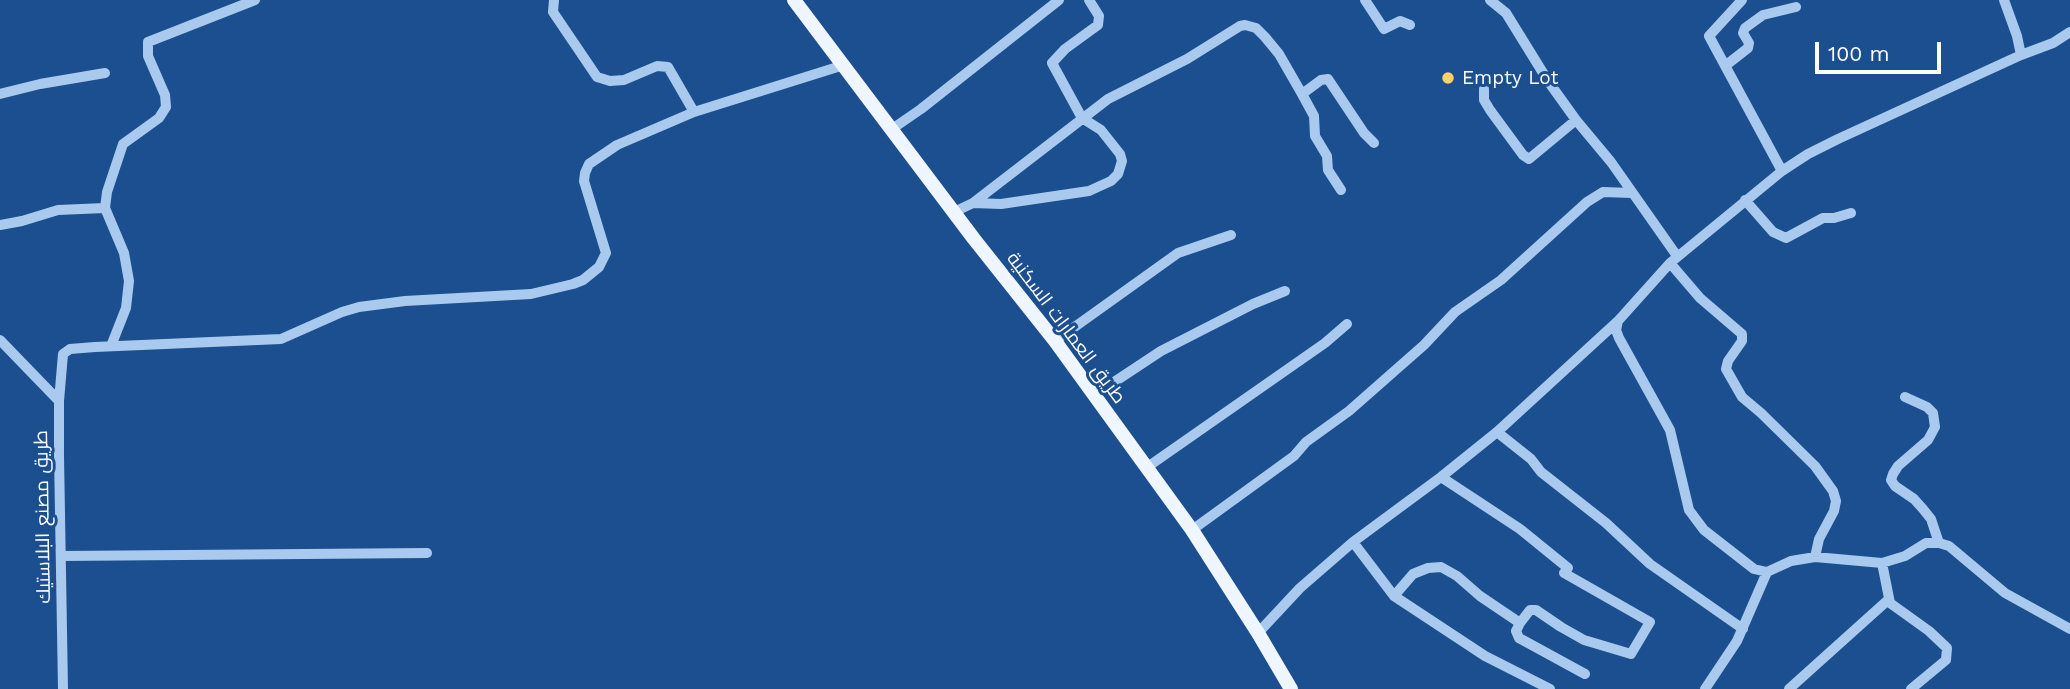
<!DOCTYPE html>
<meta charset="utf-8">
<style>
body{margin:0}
#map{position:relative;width:2070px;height:689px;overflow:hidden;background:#1b4f8f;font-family:"Work Sans",sans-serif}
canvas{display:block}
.scale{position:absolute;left:1815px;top:42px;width:126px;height:32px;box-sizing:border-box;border:4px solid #fff;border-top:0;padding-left:9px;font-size:21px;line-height:24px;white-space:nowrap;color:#fff;-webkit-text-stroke:5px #1b4f8f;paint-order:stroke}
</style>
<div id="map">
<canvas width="2070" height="689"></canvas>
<div class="scale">100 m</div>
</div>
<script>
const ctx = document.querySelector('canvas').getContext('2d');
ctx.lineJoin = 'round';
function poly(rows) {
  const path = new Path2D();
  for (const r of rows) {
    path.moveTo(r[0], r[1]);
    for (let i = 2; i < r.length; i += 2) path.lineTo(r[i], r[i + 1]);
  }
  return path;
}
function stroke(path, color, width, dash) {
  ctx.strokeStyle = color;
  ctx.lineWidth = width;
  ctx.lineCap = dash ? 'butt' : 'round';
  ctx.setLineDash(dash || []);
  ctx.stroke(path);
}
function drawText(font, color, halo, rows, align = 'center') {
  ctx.font = font + ' "Work Sans",Cairo,sans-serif';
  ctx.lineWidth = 6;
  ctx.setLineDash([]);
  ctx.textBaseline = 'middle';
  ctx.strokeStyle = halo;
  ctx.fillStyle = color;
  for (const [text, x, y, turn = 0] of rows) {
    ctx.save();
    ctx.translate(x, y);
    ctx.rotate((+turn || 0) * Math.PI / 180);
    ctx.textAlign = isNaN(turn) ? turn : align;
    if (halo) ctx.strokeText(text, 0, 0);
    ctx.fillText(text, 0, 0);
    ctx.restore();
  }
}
stroke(poly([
 [554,0,553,12,597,77,610,81,624,80,657,66,668,67,694,112],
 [1365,0,1384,29,1400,21,1410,25],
 [1490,0,1506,13,1548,81,1576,120,1611,162,1677,256],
 [1742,0,1709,36,1782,171],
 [2004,0,2017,36,2021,55,2053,43,2070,32],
 [1725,66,1748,48,1749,43,1743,33,1745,28,1763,15,1796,7],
 [1484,89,1484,100,1490,110,1523,155,1529,159,1576,120],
 [0,94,40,84,105,73],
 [1302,94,1321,80,1328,79,1364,133,1374,143],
 [892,129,921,109,1059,0],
 [1745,200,1773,232,1786,238,1823,218,1834,218,1851,213],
 [973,203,1001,204,1089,191,1111,181,1118,174,1122,161,1120,154,1101,130,1082,118,1052,63,1065,49,1098,25,1099,16,1089,0],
 [954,212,973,203,1108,99,1187,59,1240,26,1245,25,1256,28,1265,37,1279,54,1302,94,1314,116,1315,136,1327,156,1328,170,1341,190],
 [0,225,22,221,58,210,105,208],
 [1670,263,1700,298,1742,334,1742,341,1728,361,1726,369,1742,397,1761,413,1815,466,1833,491,1836,501,1834,511,1819,539,1815,557],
 [1618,321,1616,330,1619,338,1670,430,1689,510,1704,530,1754,569,1767,572,1791,561,1815,557,1882,563,1905,556,1926,543,1939,543,1949,546,2005,593,2070,629],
 [0,340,59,401],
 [1055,341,1178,253,1231,235],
 [111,346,126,308,129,281,124,253,105,208,107,192,123,144,159,118,166,107,165,95,148,56,148,42,255,0],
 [1093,396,1161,351,1253,304,1285,291],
 [1905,397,1927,407,1933,413,1935,427,1928,440,1898,466,1893,474,1891,480,1895,486,1914,499,1923,509,1931,519,1939,543],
 [1497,432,1531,459,1541,472,1606,523,1650,564,1743,629],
 [1146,468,1325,343,1347,324],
 [1192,530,1294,456,1306,442,1349,411,1424,345,1455,312,1501,280,1587,202,1603,192,1632,193],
 [1353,542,1394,596,1485,656,1550,689],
 [61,556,427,553],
 [1882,563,1890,603,1929,631,1947,648,1946,660,1911,689],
 [1394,596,1413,574,1428,568,1441,567,1457,576,1480,596,1520,623,1530,610,1536,610,1561,627,1584,640,1631,654,1650,622,1564,573,1568,568,1520,529,1441,477],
 [1520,623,1516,631,1519,638,1585,674],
 [1258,633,1300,588,1353,542,1441,477,1497,432,1618,321,1670,263,1782,171,1808,154,1838,139,2021,55],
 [63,689,59,455,59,401,63,354,70,349,95,347,281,339,342,312,359,307,405,301,531,294,573,284,583,280,599,267,606,253,584,181,585,173,589,164,617,145,694,112,844,65],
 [1705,689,1737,641,1767,572],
 [1789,689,1888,600]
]), '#a9c9ee', 10);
stroke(poly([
 [794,0,974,239,1055,341,1192,530,1258,633,1291,689]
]), '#f0f6ff', 14);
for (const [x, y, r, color] of [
 [1448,78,7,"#ffd166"]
]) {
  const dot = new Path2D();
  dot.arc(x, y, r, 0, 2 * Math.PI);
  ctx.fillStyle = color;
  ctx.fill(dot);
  stroke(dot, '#1b4f8f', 2.5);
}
drawText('19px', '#fff', '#1b4f8f', [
 ["Empty Lot",1462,78]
], 'left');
drawText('19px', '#fff', '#1b4f8f', [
 ["طريق العمارات السكنية",1066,328,53],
 ["طريق مصنع البلاستيك",43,517,-91]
]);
</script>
